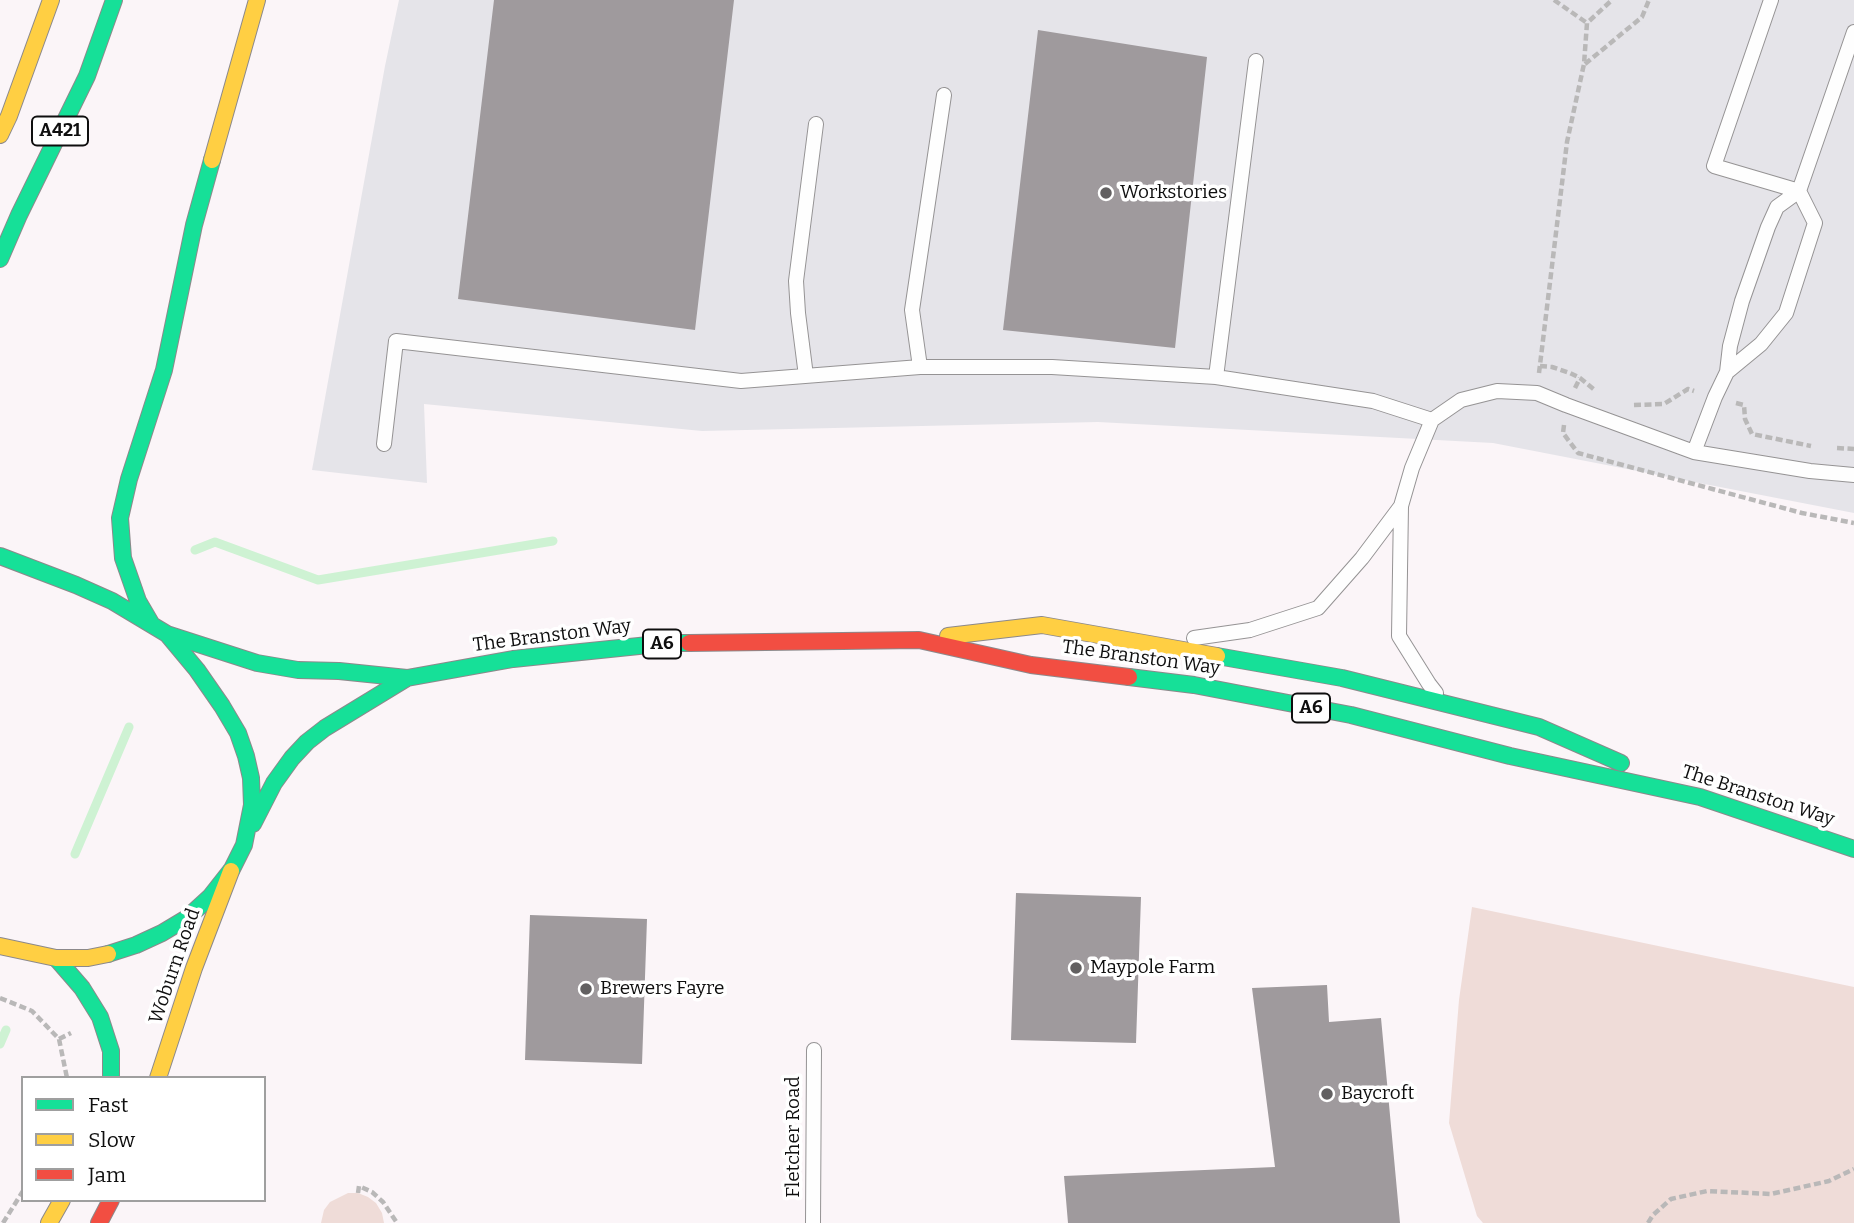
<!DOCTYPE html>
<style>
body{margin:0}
#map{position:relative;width:1854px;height:1223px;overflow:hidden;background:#fbf5f8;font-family:Bitter,serif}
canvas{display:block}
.legend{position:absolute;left:21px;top:1076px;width:245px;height:126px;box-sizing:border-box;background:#fff;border:2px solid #9f9f9f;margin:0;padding:9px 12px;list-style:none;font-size:21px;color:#0f0f0f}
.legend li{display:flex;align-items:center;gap:14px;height:35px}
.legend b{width:35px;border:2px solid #9f9f9f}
</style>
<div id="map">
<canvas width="1854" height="1223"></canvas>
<ul class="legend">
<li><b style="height:9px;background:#16e098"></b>Fast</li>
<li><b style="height:9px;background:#ffcf43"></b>Slow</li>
<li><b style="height:9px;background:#f24e42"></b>Jam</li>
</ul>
</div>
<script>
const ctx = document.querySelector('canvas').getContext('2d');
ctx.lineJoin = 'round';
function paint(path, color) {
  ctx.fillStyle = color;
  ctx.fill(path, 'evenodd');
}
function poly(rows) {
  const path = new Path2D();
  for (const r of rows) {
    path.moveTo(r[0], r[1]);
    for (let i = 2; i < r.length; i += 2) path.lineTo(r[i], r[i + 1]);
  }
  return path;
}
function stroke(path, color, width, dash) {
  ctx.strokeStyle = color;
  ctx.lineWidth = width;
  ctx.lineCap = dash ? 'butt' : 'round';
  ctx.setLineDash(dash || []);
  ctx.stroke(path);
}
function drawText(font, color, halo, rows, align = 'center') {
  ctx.font = font + ' Bitter,serif';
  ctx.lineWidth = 7;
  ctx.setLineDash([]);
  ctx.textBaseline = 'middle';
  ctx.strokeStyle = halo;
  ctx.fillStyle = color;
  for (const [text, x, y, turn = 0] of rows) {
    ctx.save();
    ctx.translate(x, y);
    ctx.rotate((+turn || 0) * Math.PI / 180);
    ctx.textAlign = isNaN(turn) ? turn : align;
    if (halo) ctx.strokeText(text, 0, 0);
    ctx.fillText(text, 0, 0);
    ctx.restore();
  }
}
paint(poly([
 [399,0,1854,0,1854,513,1493,443,1098,422,702,431,424,404,427,483,312,470,385,66]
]), '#e5e4e9');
paint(poly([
 [1472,907,1854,987,1854,1223,1483,1223,1477,1216,1449,1123,1459,1000],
 [348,1193,358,1193,368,1197,376,1203,382,1213,384,1223,321,1223,324,1210,330,1202]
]), '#efdcd8');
stroke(poly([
 [195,550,215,542,318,580,553,541],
 [75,854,129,727],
 [0,1044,6,1030]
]), '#cef2d3', 9);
paint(poly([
 [494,0,734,0,695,330,458,299],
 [1038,30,1207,57,1175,348,1003,330],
 [1016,893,1141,897,1136,1043,1011,1040],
 [530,915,647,919,642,1064,525,1060],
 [1327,985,1329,1022,1381,1018,1400,1223,1068,1223,1064,1176,1275,1167,1252,988]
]), '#9f9a9d');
const lane = poly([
 [920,367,912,310,944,95],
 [1727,372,1761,344,1786,313,1815,223,1799,191,1714,166,1771,0],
 [806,376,798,313,796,281,816,124],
 [1216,377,1256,61],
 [384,444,396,341,741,381,920,367,1052,367,1216,377,1373,401,1432,420],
 [1694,452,1715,397,1727,372,1730,346,1742,301,1768,227,1777,207,1799,191,1854,32],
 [1194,638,1250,630,1318,608,1362,558,1401,506],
 [1436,693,1429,684,1399,636,1401,506,1412,468,1432,420,1461,400,1497,391,1537,393,1566,405,1694,452,1810,471,1854,475],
 [813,1223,814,1050]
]);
const fast = poly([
 [0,259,19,215,87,76,114,0],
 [0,556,76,585,112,601,167,634,197,670,222,706,238,733,246,756,251,778,252,805,244,845,232,869,210,897,187,918,162,933,136,945,108,954],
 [152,625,138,601,123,558,120,518,129,479,164,370,194,225,212,160],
 [167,634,257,663,298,670,339,671,407,678,513,659,668,643,689,643],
 [1217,656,1342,678,1539,727,1621,763],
 [1129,677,1194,685,1351,715,1510,756,1700,797,1854,849],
 [253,824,274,783,292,758,307,742,325,728,407,678],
 [56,958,82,988,100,1017,111,1051,111,1078]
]);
const slow = poly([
 [0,135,9,116,51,0],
 [212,160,257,0],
 [948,636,1042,625,1217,656],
 [0,946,56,958,88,958,108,954],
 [158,1078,194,968,231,871],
 [49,1223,62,1200]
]);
const jam = poly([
 [689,643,919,640,1031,665,1129,677],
 [99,1223,111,1200]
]);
stroke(lane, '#959394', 16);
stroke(fast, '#8c898b', 18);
stroke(slow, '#8c898b', 18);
stroke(jam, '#8c898b', 18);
stroke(poly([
 [1554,0,1587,23],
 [1585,64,1642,17,1649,0],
 [1540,366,1552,367,1570,373,1580,378,1596,391],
 [1539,373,1567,142,1584,64,1587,23,1612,0],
 [1575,388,1580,378],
 [1736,403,1744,405,1745,419,1752,434,1811,446],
 [1634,405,1664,404,1688,389,1694,391],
 [1564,425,1563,433,1578,453,1802,513,1854,523],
 [1837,448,1854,449],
 [0,998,32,1011,59,1039,67,1078],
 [59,1039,71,1033],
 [358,1193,359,1186,372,1192,383,1202,397,1223],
 [3,1223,23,1191],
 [1648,1223,1653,1215,1671,1199,1707,1191,1771,1194,1829,1181,1854,1169]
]), '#b9b8b8', 4.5, [7, 3.5]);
stroke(lane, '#fefefe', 14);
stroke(fast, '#16e098', 16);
stroke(slow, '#ffcf43', 16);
stroke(jam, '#f24e42', 16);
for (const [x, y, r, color] of [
 [1106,193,7,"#626061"],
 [1076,968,7,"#626061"],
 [586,989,7,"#626061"],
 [1327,1094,7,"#626061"]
]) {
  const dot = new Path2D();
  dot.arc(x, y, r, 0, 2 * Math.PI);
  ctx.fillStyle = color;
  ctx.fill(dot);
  stroke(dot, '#fff', 2.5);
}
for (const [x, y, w] of [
 [60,131,56],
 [662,644,38],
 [1311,708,38]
]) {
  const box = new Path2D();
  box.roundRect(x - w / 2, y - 14.5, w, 29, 5);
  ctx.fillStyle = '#fff';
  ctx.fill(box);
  stroke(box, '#0f0f0f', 2);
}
drawText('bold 18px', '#0f0f0f', null, [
 ["A421",60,131],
 ["A6",662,644],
 ["A6",1311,708]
]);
drawText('19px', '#0f0f0f', '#fff', [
 ["Workstories",1120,193],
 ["Maypole Farm",1090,968],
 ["Brewers Fayre",600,989],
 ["Baycroft",1341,1094]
], 'left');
drawText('19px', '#0f0f0f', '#fff', [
 ["The Branston Way",552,636,-7],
 ["The Branston Way",1141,658,8],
 ["The Branston Way",1758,796,18],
 ["Woburn Road",175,966,-71],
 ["Fletcher Road",794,1137,-90]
]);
</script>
